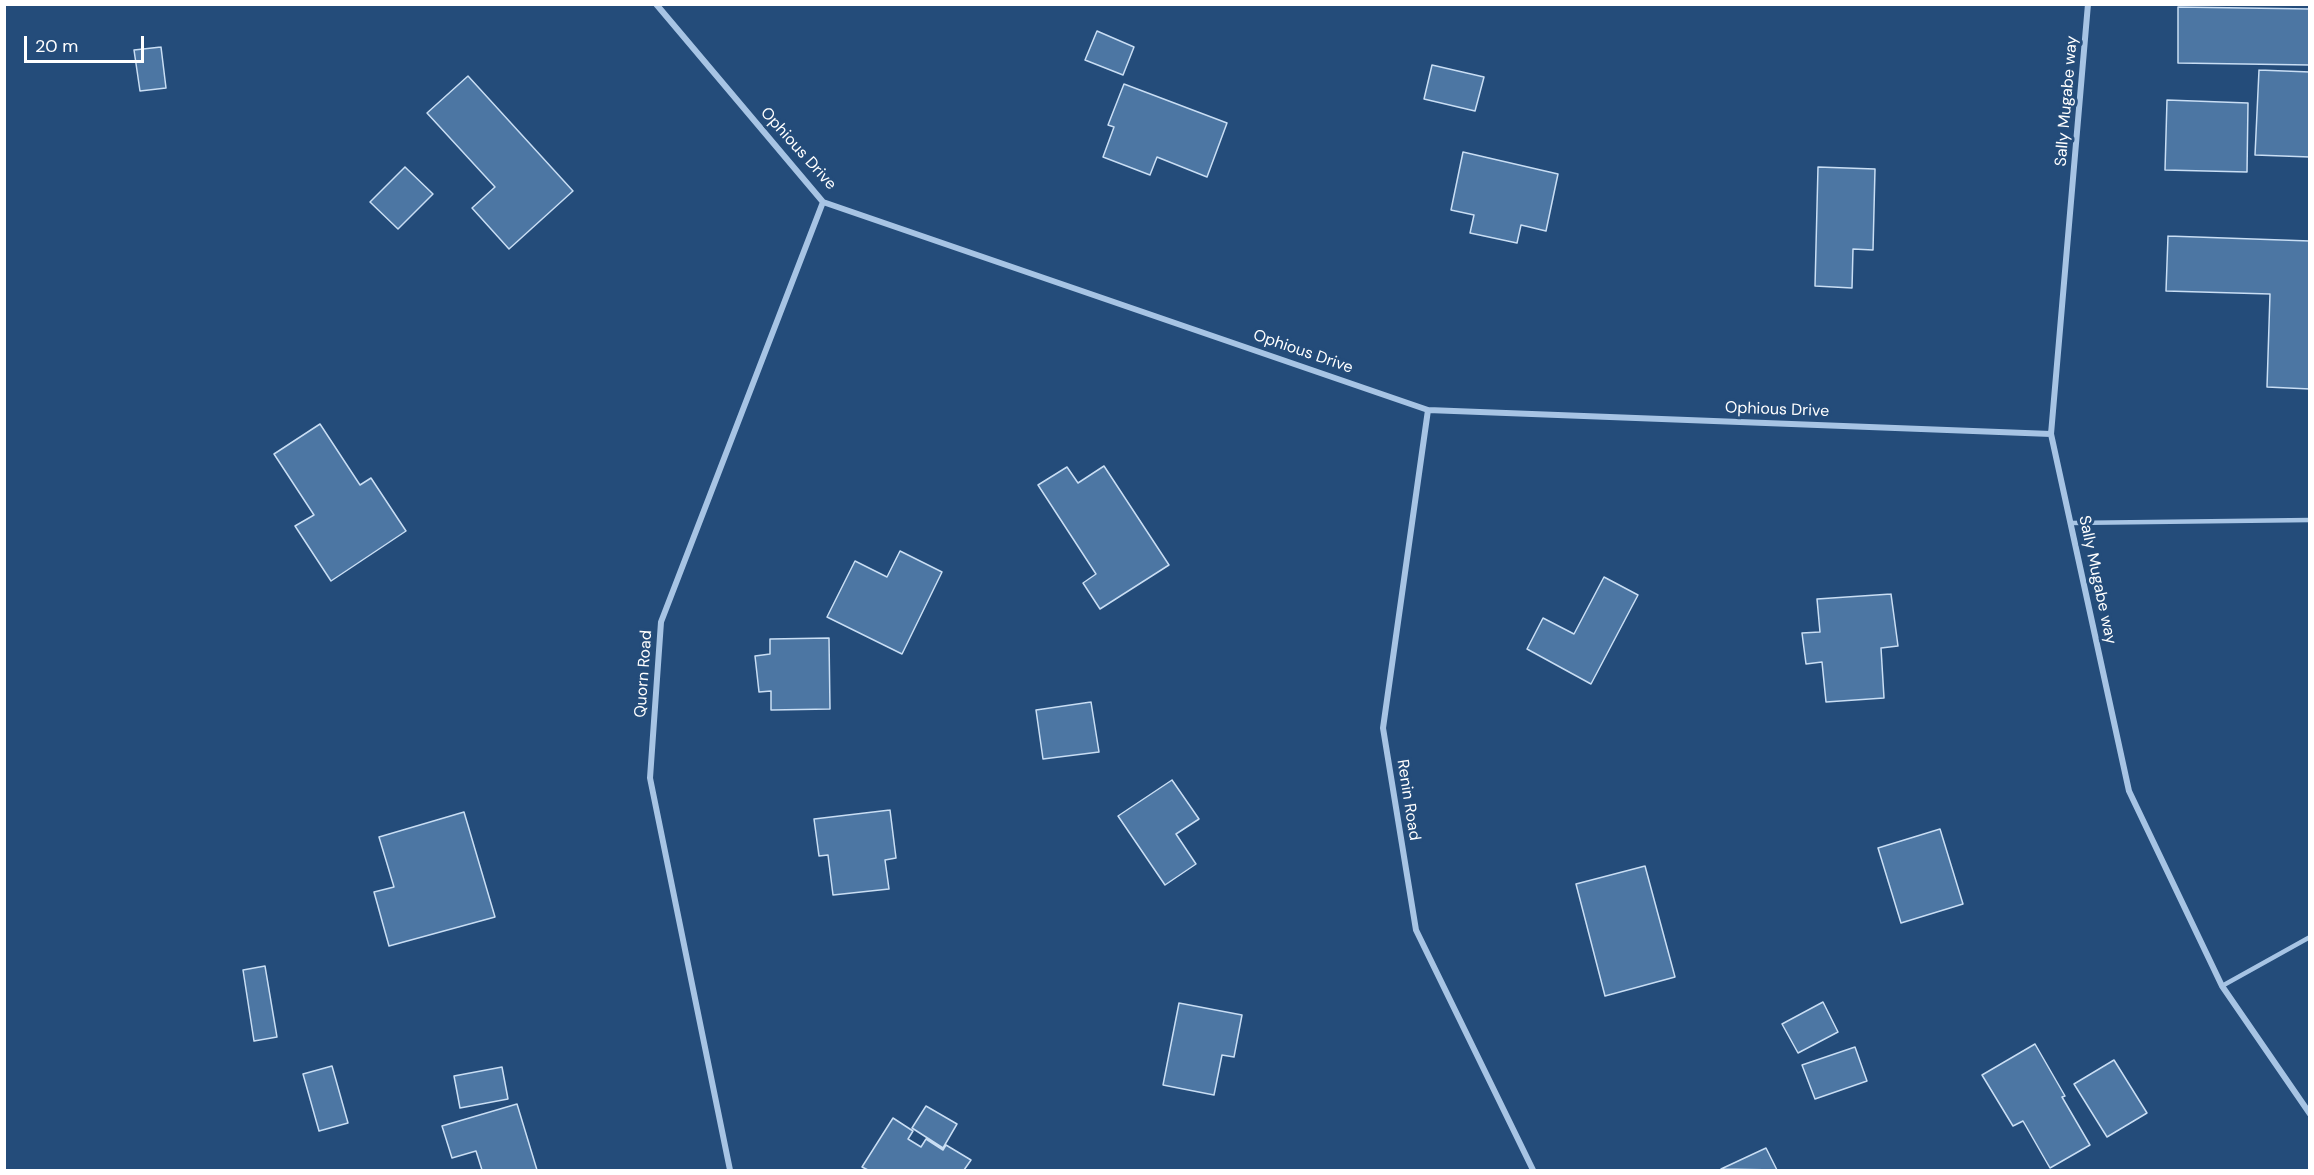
<!DOCTYPE html>
<style>
body{margin:0}
#map{position:relative;width:2314px;height:1175px;overflow:hidden;background:#244c7a;font-family:"DM Sans",sans-serif}
canvas{display:block}
.frame{position:absolute;inset:0;border:6px solid #fff;pointer-events:none}
.scale{position:absolute;left:24px;top:36px;width:120px;height:27px;box-sizing:border-box;border:3px solid #fff;border-top:0;padding-left:8px;font-size:18px;line-height:21px;white-space:nowrap;color:#fff;-webkit-text-stroke:4px #244c7a;paint-order:stroke}
</style>
<div id="map">
<canvas width="2314" height="1175"></canvas>
<div class="frame"></div>
<div class="scale">20 m</div>
</div>
<script>
const ctx = document.querySelector('canvas').getContext('2d');
ctx.lineJoin = 'round';
function paint(path, color) {
  ctx.fillStyle = color;
  ctx.fill(path, 'evenodd');
}
function poly(rows) {
  const path = new Path2D();
  for (const r of rows) {
    path.moveTo(r[0], r[1]);
    for (let i = 2; i < r.length; i += 2) path.lineTo(r[i], r[i + 1]);
  }
  return path;
}
function stroke(path, color, width, dash) {
  ctx.strokeStyle = color;
  ctx.lineWidth = width;
  ctx.lineCap = dash ? 'butt' : 'round';
  ctx.setLineDash(dash || []);
  ctx.stroke(path);
}
function drawText(font, color, halo, rows, align = 'center') {
  ctx.font = font + ' "DM Sans",sans-serif';
  ctx.lineWidth = 6;
  ctx.setLineDash([]);
  ctx.textBaseline = 'middle';
  ctx.strokeStyle = halo;
  ctx.fillStyle = color;
  for (const [text, x, y, turn = 0] of rows) {
    ctx.save();
    ctx.translate(x, y);
    ctx.rotate((+turn || 0) * Math.PI / 180);
    ctx.textAlign = isNaN(turn) ? turn : align;
    if (halo) ctx.strokeText(text, 0, 0);
    ctx.fillText(text, 0, 0);
    ctx.restore();
  }
}
const building = poly([
 [2178,7,2310,9,2310,65,2178,63,2178,7],
 [1097,31,1134,47,1123,75,1085,60,1097,31],
 [161,47,166,88,140,91,134,50,161,47],
 [1432,65,1484,77,1475,111,1424,99,1432,65],
 [2259,70,2310,72,2310,157,2255,155,2259,70],
 [468,76,573,191,509,249,472,208,495,187,427,113,468,76],
 [1124,84,1227,123,1207,177,1157,157,1150,175,1103,157,1114,127,1108,125,1124,84],
 [2167,100,2248,103,2247,172,2165,170,2167,100],
 [1463,152,1558,174,1546,231,1521,225,1517,243,1470,233,1474,215,1451,210,1463,152],
 [405,167,433,194,398,229,370,202,405,167],
 [1818,167,1875,169,1873,250,1853,249,1852,288,1815,286,1818,167],
 [2168,236,2310,241,2310,389,2267,387,2270,294,2166,291,2168,236],
 [320,424,360,485,371,478,406,531,331,581,295,526,314,515,274,454,320,424],
 [1104,466,1169,565,1100,609,1083,583,1096,574,1038,485,1067,467,1078,483,1104,466],
 [900,551,942,572,902,654,827,617,855,561,887,577,900,551],
 [1604,577,1638,595,1591,684,1527,649,1543,618,1574,634,1604,577],
 [1891,594,1898,646,1881,648,1884,698,1826,702,1822,662,1806,664,1802,633,1820,632,1817,599,1891,594],
 [829,638,830,709,771,710,771,691,759,692,755,656,770,654,770,639,829,638],
 [1091,702,1099,752,1043,759,1036,710,1091,702],
 [1172,780,1199,819,1176,834,1196,864,1165,885,1118,816,1172,780],
 [890,810,896,858,885,860,889,889,833,895,828,855,819,856,814,819,890,810],
 [464,812,495,917,389,946,374,892,394,887,379,837,464,812],
 [1940,829,1963,904,1901,923,1878,848,1940,829],
 [1645,866,1675,977,1605,996,1576,884,1645,866],
 [265,966,277,1037,254,1041,243,970,265,966],
 [1823,1002,1838,1032,1798,1053,1782,1024,1823,1002],
 [1179,1003,1242,1015,1234,1057,1222,1055,1214,1095,1163,1085,1179,1003],
 [2035,1044,2065,1096,2062,1097,2090,1145,2050,1168,2023,1121,2013,1126,1982,1075,2035,1044],
 [1855,1047,1867,1081,1815,1099,1802,1065,1855,1047],
 [2114,1060,2147,1113,2107,1137,2074,1084,2114,1060],
 [332,1066,348,1123,319,1131,303,1074,332,1066],
 [502,1067,508,1099,460,1108,454,1076,502,1067],
 [517,1104,537,1170,482,1170,476,1151,452,1158,442,1126,517,1104],
 [926,1106,957,1124,943,1148,912,1128,926,1106],
 [893,1118,913,1131,908,1139,921,1147,926,1139,943,1150,946,1145,971,1160,964,1170,868,1170,862,1167,893,1118],
 [1766,1148,1777,1170,1721,1169,1766,1148]
]);
paint(building, '#4c76a3');
stroke(building, '#c9def4', 1.5);
stroke(poly([
 [2071,523,2310,520],
 [2222,986,2310,937]
]), '#a7c4e4', 4.5);
stroke(poly([
 [656,4,823,202,1428,410,2051,434],
 [2088,4,2051,434,2129,791,2222,986,2310,1114],
 [1428,410,1383,728,1416,930,1533,1170],
 [730,1170,650,778,661,622,823,202]
]), '#a7c4e4', 6);
drawText('16px', '#fff', '#244c7a', [
 ["Sally Mugabe way",2067,101,-85],
 ["Ophious Drive",798,149,48],
 ["Ophious Drive",1303,352,19],
 ["Ophious Drive",1777,410,2],
 ["Sally Mugabe way",2097,580,78],
 ["Quorn Road",644,674,-86],
 ["Renin Road",1408,800,81]
]);
</script>
